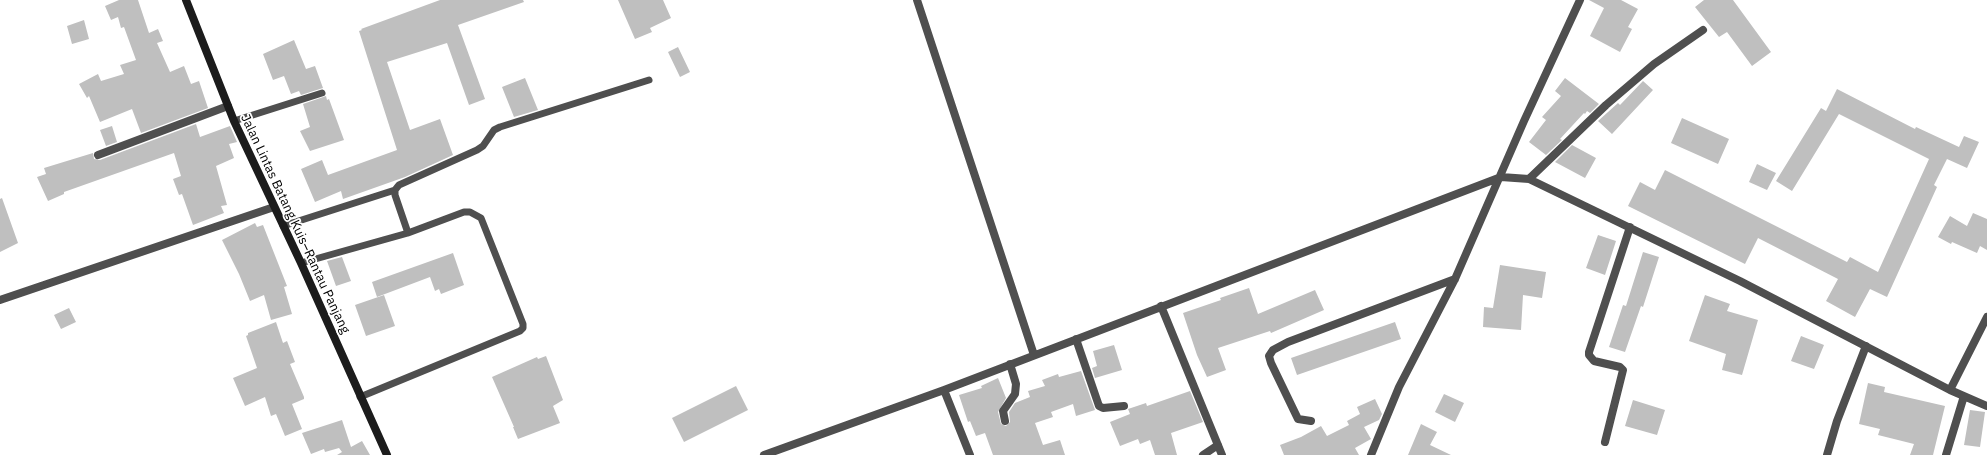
<!DOCTYPE html>
<meta charset="utf-8">
<style>
body{margin:0}
canvas{display:block;background:#fff}
</style>
<canvas width="1987" height="455"></canvas>
<script>
const ctx = document.querySelector('canvas').getContext('2d');
ctx.lineJoin = 'round';
function paint(path, color) {
  ctx.fillStyle = color;
  ctx.fill(path, 'evenodd');
}
function poly(rows) {
  const path = new Path2D();
  for (const r of rows) {
    path.moveTo(r[0], r[1]);
    for (let i = 2; i < r.length; i += 2) path.lineTo(r[i], r[i + 1]);
  }
  return path;
}
function stroke(path, color, width, dash) {
  ctx.strokeStyle = color;
  ctx.lineWidth = width;
  ctx.lineCap = dash ? 'butt' : 'round';
  ctx.setLineDash(dash || []);
  ctx.stroke(path);
}
function drawText(font, color, halo, rows, align = 'center') {
  ctx.font = font + ' "IBM Plex Sans",sans-serif';
  ctx.lineWidth = 3.5;
  ctx.setLineDash([]);
  ctx.textBaseline = 'middle';
  ctx.strokeStyle = halo;
  ctx.fillStyle = color;
  for (const [text, x, y, turn = 0] of rows) {
    ctx.save();
    ctx.translate(x, y);
    ctx.rotate((+turn || 0) * Math.PI / 180);
    ctx.textAlign = isNaN(turn) ? turn : align;
    if (halo) ctx.strokeText(text, 0, 0);
    ctx.fillText(text, 0, 0);
    ctx.restore();
  }
}
paint(poly([
 [119,0,138,0,149,33,158,29,163,41,157,43,170,72,184,66,191,84,199,81,208,108,141,133,132,109,100,122,89,96,87,98,79,84,98,74,101,81,124,74,120,65,136,60,124,27,121,28,118,17,111,20,105,6],
 [440,0,523,0,524,2,458,25,485,99,469,105,447,43,387,62,410,130,440,119,453,155,405,177,343,199,341,191,315,202,301,169,322,160,328,175,397,150,359,31,362,30,361,29],
 [618,0,663,0,671,18,650,28,652,32,635,39],
 [1589,0,1621,0,1638,9,1628,27,1632,29,1620,52,1590,36,1604,8],
 [1704,0,1733,0,1771,52,1752,66,1727,32,1719,37,1695,7],
 [84,20,89,39,72,44,67,26],
 [294,40,306,69,315,66,323,88,301,95,299,91,291,94,284,76,273,80,263,54],
 [678,47,690,72,680,77,668,52],
 [525,78,538,110,514,117,502,87],
 [1565,78,1599,104,1590,113,1587,111,1585,114,1584,113,1560,139,1562,140,1546,155,1529,142,1546,120,1542,117,1561,96,1555,91],
 [1643,81,1653,90,1612,134,1598,121,1618,103,1620,105],
 [1837,89,1915,129,1916,127,1959,147,1964,136,1979,142,1967,168,1947,159,1934,185,1937,187,1887,297,1870,289,1855,317,1826,301,1838,279,1758,238,1745,264,1628,206,1640,182,1655,190,1665,170,1847,262,1850,257,1878,272,1929,159,1839,114,1792,191,1776,181,1821,108,1826,111],
 [326,96,327,100,329,99,344,140,310,151,300,131,310,127,303,104],
 [1682,118,1729,139,1718,164,1671,143],
 [196,124,200,137,230,126,237,142,229,144,234,158,216,166,227,205,221,206,224,213,193,225,182,194,179,195,173,179,181,176,174,153,64,192,64,194,48,201,37,177,46,174,44,168,93,153,94,159,100,160],
 [112,126,117,142,106,146,100,130],
 [1572,145,1596,158,1585,178,1555,162],
 [1757,164,1776,173,1767,190,1749,182],
 [2,198,18,243,0,252,0,199],
 [1973,213,1987,219,1987,250,1980,246,1977,253,1952,242,1951,244,1938,237,1950,216,1967,226],
 [255,223,257,227,263,225,287,286,284,287,292,314,271,320,264,295,250,301,239,274,222,240],
 [1598,235,1616,241,1605,275,1586,268],
 [1643,252,1659,257,1643,307,1641,306,1625,352,1609,347,1623,305,1626,306],
 [453,253,464,285,441,294,439,289,435,291,430,277,377,297,372,282],
 [342,257,351,281,336,286,327,261],
 [1500,265,1546,272,1542,298,1523,295,1521,330,1483,327,1484,307,1493,308],
 [1249,288,1258,314,1315,290,1324,310,1271,333,1270,331,1218,348,1226,370,1207,377,1197,355,1183,313,1221,300,1220,298],
 [384,295,395,326,366,336,355,305],
 [1705,295,1730,304,1727,311,1758,320,1742,375,1722,370,1726,354,1689,341],
 [69,308,76,322,61,329,54,315],
 [276,322,283,343,287,341,295,362,290,364,304,397,304,399,292,404,302,429,285,436,276,414,271,416,265,397,245,406,233,378,257,368,246,336,248,335,248,333],
 [1395,322,1401,339,1297,375,1291,358],
 [1801,336,1824,345,1814,369,1791,361],
 [1114,345,1122,370,1095,378,1092,368,1097,366,1093,351],
 [546,356,563,400,553,406,560,423,518,439,513,427,514,427,492,377,537,357,538,359],
 [1081,371,1095,410,1076,416,1073,404,1051,412,1053,417,1035,423,1043,445,1060,440,1065,455,993,455,985,433,976,436,970,421,968,422,959,395,982,388,981,386,998,378,1006,398,998,412,1001,424,1006,426,1010,422,1009,412,1015,403,1030,397,1028,391,1045,386,1042,380,1058,374,1059,377],
 [1868,383,1885,387,1884,392,1945,406,1933,455,1910,455,1914,444,1878,435,1880,429,1859,424],
 [736,386,748,410,684,442,672,418],
 [1190,391,1203,422,1171,433,1177,455,1155,455,1150,440,1140,444,1138,439,1120,446,1110,422,1130,414,1128,409,1146,403,1147,406],
 [1444,394,1464,403,1455,422,1435,412],
 [1375,399,1382,414,1379,420,1364,427,1371,439,1355,448,1359,455,1284,455,1280,445,1301,437,1321,426,1327,436,1349,425,1347,421,1360,414,1357,407],
 [1633,400,1665,410,1657,435,1625,426],
 [1970,410,1985,412,1980,447,1964,445],
 [342,420,351,447,362,441,370,455,337,455,342,452,339,448,325,452,324,449,311,454,302,433],
 [1421,424,1437,432,1430,445,1451,455,1408,455]
]), '#bfbfbf');
stroke(poly([
 [234,121,322,93],
 [283,226,395,190],
 [408,233,395,195,395,190,399,185,477,150,483,146,494,130,500,127,649,80],
 [301,263,408,233,464,212,470,212,481,218,523,324,523,328,520,331,360,397]
]), '#4f4f4f', 7);
stroke(poly([
 [917,0,1034,355],
 [98,155,228,106],
 [1529,179,1606,105,1654,64,1703,30],
 [0,300,274,207],
 [1161,306,1222,455],
 [1076,339,1099,406,1103,408,1124,406],
 [944,390,970,455],
 [1950,390,1987,317],
 [1005,421,1003,411,1015,394,1016,384,1010,364],
 [1311,421,1298,419,1271,363,1269,356,1273,350,1288,342,1455,279],
 [1605,442,1623,370,1620,367,1594,361,1589,355,1589,352,1630,227],
 [764,455,944,390,1501,177,1529,179,1740,281,1950,390,1987,406],
 [1203,455,1218,445],
 [1371,455,1399,387,1455,279,1524,121,1580,0],
 [1827,455,1837,421,1866,346],
 [1946,455,1964,396]
]), '#4f4f4f', 8);
stroke(poly([
 [186,0,234,121,301,263,387,455]
]), '#1c1c1c', 8);
drawText('13px', '#000', '#fff', [
 ["Jalan Lintas Batang Kuis–Rantau Panjang",295,224,65]
]);
</script>
